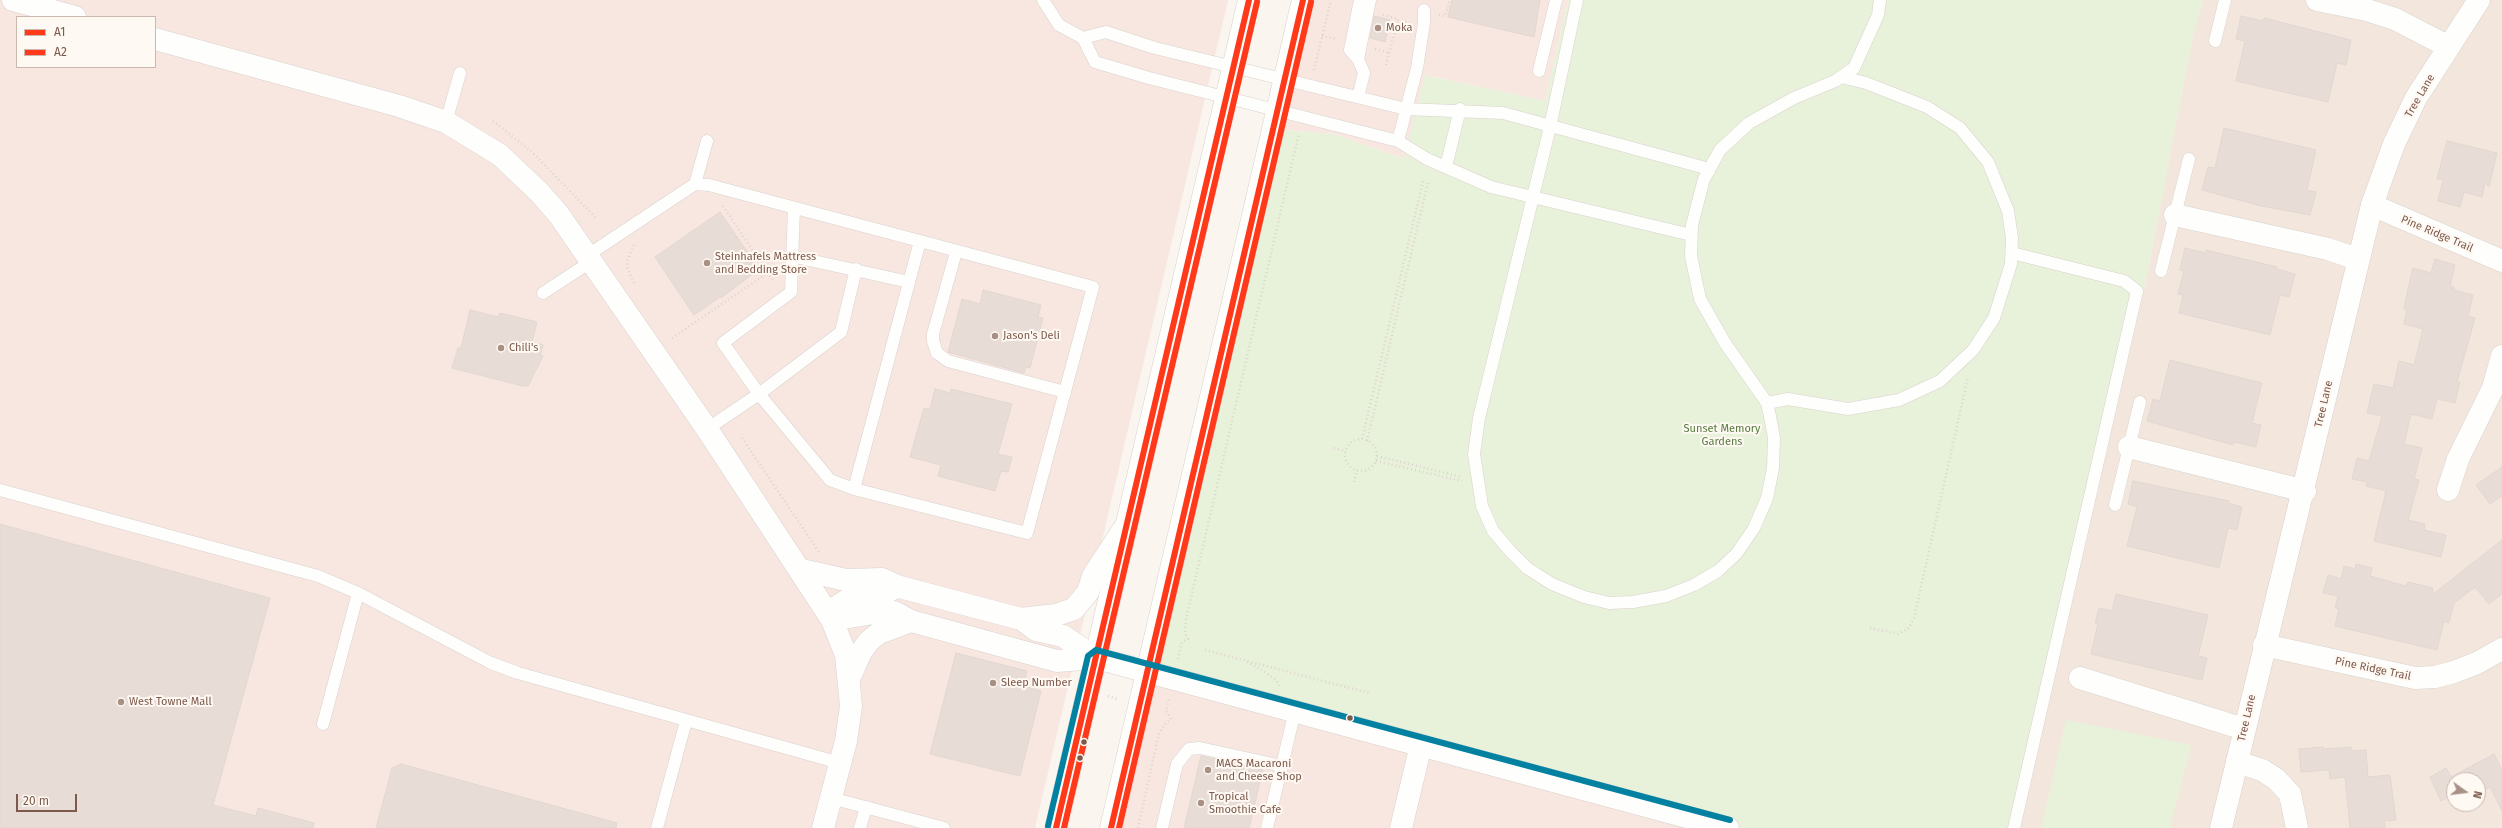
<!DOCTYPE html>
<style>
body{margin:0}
#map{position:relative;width:2502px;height:828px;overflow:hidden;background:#faf5ef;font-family:"Fira Sans",sans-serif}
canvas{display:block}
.legend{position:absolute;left:16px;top:16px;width:140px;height:52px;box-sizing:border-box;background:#fff9f3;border:1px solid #cbb9b0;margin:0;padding:5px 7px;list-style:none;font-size:12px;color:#7c594b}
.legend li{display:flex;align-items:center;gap:8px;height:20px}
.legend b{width:20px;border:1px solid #cbb9b0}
.north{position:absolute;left:2446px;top:772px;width:40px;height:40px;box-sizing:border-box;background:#fff9f3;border:1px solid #cbb9b0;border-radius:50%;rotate:104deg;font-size:11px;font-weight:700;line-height:16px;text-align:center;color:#7c594b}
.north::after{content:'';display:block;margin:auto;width:14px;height:18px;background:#a89084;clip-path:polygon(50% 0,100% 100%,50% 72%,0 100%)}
.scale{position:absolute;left:16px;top:794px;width:61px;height:18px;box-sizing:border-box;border:2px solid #7c594b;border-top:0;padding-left:5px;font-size:12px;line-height:14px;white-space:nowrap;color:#7c594b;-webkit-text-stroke:3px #fff9f3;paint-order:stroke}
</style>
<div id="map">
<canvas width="2502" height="828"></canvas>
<ul class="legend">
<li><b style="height:5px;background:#ff391a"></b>A1</li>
<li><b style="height:5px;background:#ff391a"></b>A2</li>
</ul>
<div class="north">N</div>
<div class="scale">20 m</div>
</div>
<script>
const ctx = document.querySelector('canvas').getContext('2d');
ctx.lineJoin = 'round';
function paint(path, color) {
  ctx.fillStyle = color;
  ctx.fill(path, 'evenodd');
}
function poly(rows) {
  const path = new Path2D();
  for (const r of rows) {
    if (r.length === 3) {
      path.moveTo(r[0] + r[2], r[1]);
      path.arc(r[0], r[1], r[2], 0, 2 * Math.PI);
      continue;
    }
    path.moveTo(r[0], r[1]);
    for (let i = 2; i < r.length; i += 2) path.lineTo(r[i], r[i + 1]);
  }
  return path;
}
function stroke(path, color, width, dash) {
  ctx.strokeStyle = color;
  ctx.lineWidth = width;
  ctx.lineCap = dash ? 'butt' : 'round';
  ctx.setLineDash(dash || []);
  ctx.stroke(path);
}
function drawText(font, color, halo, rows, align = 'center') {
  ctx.font = font + ' "Fira Sans",sans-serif';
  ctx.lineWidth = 4;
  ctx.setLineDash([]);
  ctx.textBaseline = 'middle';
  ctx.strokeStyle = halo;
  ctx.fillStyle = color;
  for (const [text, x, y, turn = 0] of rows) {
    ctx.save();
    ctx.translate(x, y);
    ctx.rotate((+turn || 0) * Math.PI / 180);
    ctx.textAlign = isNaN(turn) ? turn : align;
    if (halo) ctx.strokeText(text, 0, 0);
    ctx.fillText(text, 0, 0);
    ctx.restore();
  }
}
paint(poly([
 [2203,0,2502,0,2502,828,2020,828,2145,285,2193,35],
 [2454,780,2478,780,2478,804,2454,804]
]), '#f3e7dd');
paint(poly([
 [0,0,1228,0,1035,828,0,828],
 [17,17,155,17,155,67,17,67],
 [1303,0,1568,0,1545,101,1426,75,1405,159,1334,134,1273,129],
 [1148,671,1728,828,1111,828]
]), '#f7e7e0');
paint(poly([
 [1568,0,2203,0,2193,35,2145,285,2020,828,1728,828,1148,671,1273,129,1334,134,1404,159,1425,75,1545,101],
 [2066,720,2191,745,2170,828,2041,828]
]), '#e8f1da');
const building = poly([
 [1452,0,1540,0,1534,37,1448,17,1452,0],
 [1374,16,1390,20,1385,42,1370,38,1374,16],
 [2241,16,2263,21,2264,18,2351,40,2346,65,2337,63,2328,102,2236,81,2245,41,2236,39,2241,16],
 [2224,128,2316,150,2307,190,2316,192,2310,215,2261,206,2202,190,2208,167,2215,168,2224,128],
 [2447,141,2497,153,2489,187,2485,183,2482,197,2464,192,2460,207,2438,201,2443,180,2437,179,2447,141],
 [720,212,759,269,721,298,720,297,694,315,655,257,720,212],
 [2185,248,2206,253,2206,250,2277,267,2277,269,2295,274,2289,297,2280,295,2270,335,2179,313,2183,295,2178,294,2184,271,2180,270,2185,248],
 [2435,259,2455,265,2450,286,2454,287,2454,290,2473,295,2468,316,2475,318,2457,382,2460,382,2455,403,2437,399,2432,419,2411,414,2404,444,2422,448,2414,479,2419,480,2408,520,2425,524,2424,530,2446,535,2441,557,2374,541,2386,491,2366,486,2367,482,2352,479,2357,458,2369,461,2382,416,2367,413,2374,384,2393,388,2399,361,2414,365,2423,329,2404,324,2407,310,2404,309,2405,302,2413,268,2431,273,2435,259],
 [983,290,1041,305,1038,317,1043,318,1030,368,1026,367,1024,373,948,352,962,299,980,304,983,290],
 [470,310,498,317,500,313,537,322,532,342,543,345,540,355,543,356,528,386,523,386,452,368,458,348,461,348,470,310],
 [2170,360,2262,383,2252,423,2261,425,2256,447,2234,442,2233,445,2147,421,2153,399,2160,401,2170,360],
 [935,389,950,393,951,389,1012,404,998,454,1012,457,1008,472,1001,471,995,491,938,476,941,465,910,457,924,408,930,409,935,389],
 [2502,467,2502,496,2490,504,2476,485,2502,467],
 [2133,481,2229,501,2228,503,2242,507,2237,530,2228,528,2219,568,2127,546,2137,507,2128,504,2133,481],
 [0,524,270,598,213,805,256,816,258,808,314,823,313,828,0,828,0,524],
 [2502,540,2502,594,2489,604,2475,587,2454,603,2449,623,2444,621,2437,650,2335,626,2339,609,2335,608,2338,596,2323,593,2328,575,2341,579,2344,566,2355,569,2356,564,2372,568,2370,576,2406,586,2408,582,2433,588,2432,595,2502,540],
 [2116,594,2208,615,2198,656,2207,658,2202,680,2091,654,2098,623,2095,623,2099,608,2112,611,2116,594],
 [956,653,1027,671,1023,686,1041,691,1020,776,930,754,956,653],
 [2323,747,2323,749,2351,747,2351,751,2366,750,2368,777,2390,775,2396,820,2384,821,2385,828,2350,828,2345,777,2330,779,2329,770,2301,772,2299,749,2323,747],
 [2494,754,2502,770,2502,811,2490,787,2478,793,2478,780,2454,780,2454,794,2441,801,2430,777,2446,768,2451,777,2494,754],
 [1201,756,1263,770,1249,828,1184,828,1201,756],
 [401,764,617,823,616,828,376,828,392,768,401,764]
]);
paint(building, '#e7ddd6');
stroke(building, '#e3d7d1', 1);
const lane = poly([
 [1043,0,1059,25,1083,38,1106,32,1155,48,1406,109,1503,113,1702,167,1709,171],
 [1577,0,1550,127,1479,418,1474,454,1482,506,1493,531,1510,551,1527,568,1552,584,1584,597,1609,603,1633,602,1666,596,1694,585,1718,571,1737,553,1754,528,1767,498,1773,468,1774,438,1770,416,1767,403,1725,343,1700,299,1691,256,1692,225,1704,179,1720,150,1749,123,1794,98,1835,81,1854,68,1878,15,1880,0],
 [1083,38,1095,62,1149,78,1398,141,1427,159,1491,187,1691,235],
 [2215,41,2225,0],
 [1358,59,1370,0],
 [1539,71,1556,0],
 [1358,97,1364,73,1358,59,1350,50,1360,0],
 [446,122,460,73],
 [1398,141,1417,68,1424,23,1424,10],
 [1446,167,1460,109],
 [695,184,707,141],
 [956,252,933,334,933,341,937,353,948,361,1065,392],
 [2012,253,2124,281,2137,291,2014,828],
 [588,255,695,184,709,185,1093,287,1027,533,854,489,830,480,759,394,723,343,791,292,794,208],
 [791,256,909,282],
 [2161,271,2189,159],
 [543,293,592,261],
 [1767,403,1788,399,1848,409,1899,400,1940,381,1973,350,1994,318,2011,264,2012,238,2008,211,1988,162,1960,128,1927,107,1866,83,1841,77],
 [707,429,759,394,841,332,856,269],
 [854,489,920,241],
 [0,490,318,576,358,593,491,663,518,673,840,763],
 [2115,505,2140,402],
 [323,724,358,593],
 [831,798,944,828],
 [657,828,686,721],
 [860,828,866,807],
 [1162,828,1177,764,1189,749,1200,748,1282,766],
 [1267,828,1295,711]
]);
const street = poly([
 [13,0,75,17],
 [2317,0,2367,10,2395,19,2449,47],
 [155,39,399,106,446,122,500,155,540,193,559,215,707,429,832,620,846,655,851,706,846,741,823,828],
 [2372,205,2502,261],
 [2175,215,2328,249,2357,259],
 [2129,447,2305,491],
 [2448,490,2458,459,2493,388,2502,356],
 [802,570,846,580,882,579,900,587,1021,619,1036,630,1063,636,1096,658],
 [828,612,852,597,885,593,893,589],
 [1021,619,1056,615,1074,609,1088,592,1093,576,1125,527],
 [832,620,879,612,894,612,911,621,1057,661,1096,658],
 [2264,645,2415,678,2435,677,2454,672,2477,663,2502,649],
 [2080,678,2244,729],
 [849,679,861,652,869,641,879,633,911,621],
 [2237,762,2262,770,2276,779,2290,794,2297,828],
 [1401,828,1421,745]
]);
const secondary = poly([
 [1096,658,1728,828],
 [1056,828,1249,0],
 [1111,828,1303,0],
 [2221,828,2372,205,2394,144,2416,98,2479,0]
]);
stroke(lane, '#dad2cd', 13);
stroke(street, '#dad2cd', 23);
stroke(secondary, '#dad0ca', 23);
stroke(poly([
 [1383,15,1398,19,1397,23,1409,22],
 [1439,15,1445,16,1450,0],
 [1322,36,1336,39],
 [1375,49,1389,53],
 [1386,65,1397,23],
 [1314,70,1331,0],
 [493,121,532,152,596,218],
 [723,206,774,282],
 [634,245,627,261,627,267,635,285],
 [672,338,769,272],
 [742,438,819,552],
 [1362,439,1423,181],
 [1361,455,16],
 [1367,441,1428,182],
 [1334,448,1346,451],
 [1377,456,1462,477],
 [1376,461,1462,481],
 [1354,482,1357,470],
 [1870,628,1898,634,1909,628,1914,618,1968,377],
 [1205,650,1369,693],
 [1178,659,1182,642,1188,639,1185,633,1186,619,1299,133],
 [1247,662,1262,670,1276,680,1280,686],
 [1108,696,1117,699],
 [1138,828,1159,733,1165,724,1171,719,1166,711,1169,699]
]), '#ddd3cf', 2.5, [1, 3]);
stroke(lane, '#fefefd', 12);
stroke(street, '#fefefd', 22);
stroke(secondary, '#fefefd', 22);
stroke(poly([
 [1056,828,1249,0],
 [1111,828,1303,0]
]), '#ff391a', 6);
stroke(poly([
 [1064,828,1257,2],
 [1119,828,1311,2]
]), '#ff391a', 6);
stroke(poly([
 [1048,826,1088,656,1096,650,1730,820]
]), '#0381a1', 6);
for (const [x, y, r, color] of [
 [1378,28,4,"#a89084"],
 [707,263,4,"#a89084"],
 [995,336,4,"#a89084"],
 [501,348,4,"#a89084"],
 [993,683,4,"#a89084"],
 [121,702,4,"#a89084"],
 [1350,718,3.5,"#7c594b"],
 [1084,742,3.5,"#7c594b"],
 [1080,758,3.5,"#7c594b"],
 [1208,770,4,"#a89084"],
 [1201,803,4,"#a89084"]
]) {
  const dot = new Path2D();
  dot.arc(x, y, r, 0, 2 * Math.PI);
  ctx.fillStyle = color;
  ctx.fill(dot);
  stroke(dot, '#fff9f3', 1.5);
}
drawText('11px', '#7c594b', '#fff9f3', [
 ["Moka",1386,28],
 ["Steinhafels Mattress",715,257],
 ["and Bedding Store",715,270],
 ["Jason's Deli",1003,336],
 ["Chili's",509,348],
 ["Sleep Number",1001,683],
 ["West Towne Mall",129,702],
 ["MACS Macaroni",1216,764],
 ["and Cheese Shop",1216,777],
 ["Tropical",1209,797],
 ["Smoothie Cafe",1209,810]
], 'left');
drawText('11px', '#7c594b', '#fff9f3', [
 ["Tree Lane",2420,96,-60],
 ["Pine Ridge Trail",2437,234,23],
 ["Tree Lane",2324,404,-77],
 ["Pine Ridge Trail",2373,669,12],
 ["Tree Lane",2247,718,-77]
]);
drawText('11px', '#567c3f', '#fff9f3', [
 ["Sunset Memory",1722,429],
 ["Gardens",1722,442]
]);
</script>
